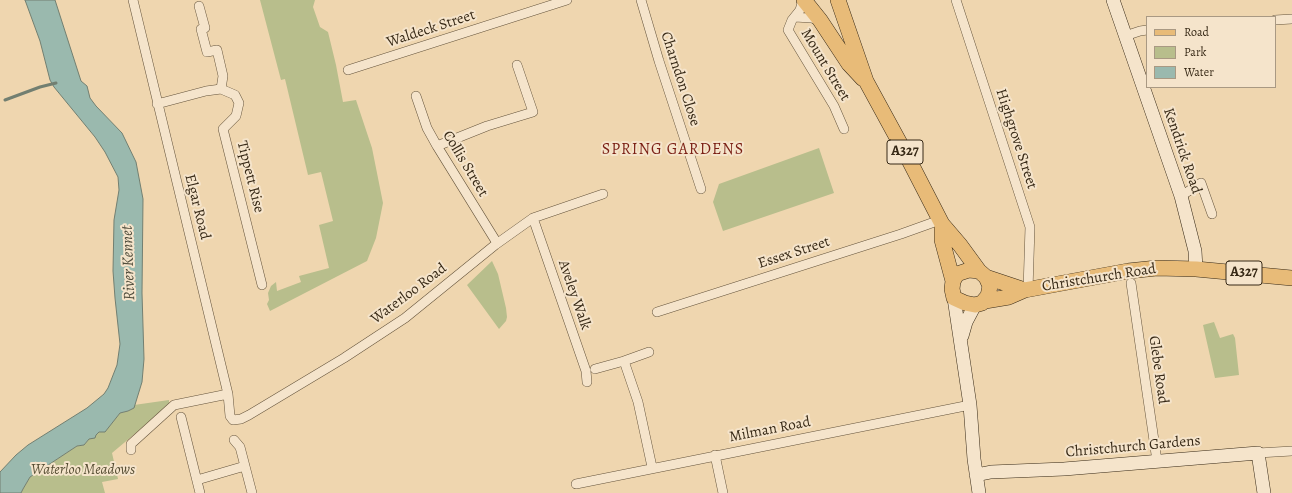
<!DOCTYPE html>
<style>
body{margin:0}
#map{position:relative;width:1292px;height:493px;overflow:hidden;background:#efd6af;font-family:Alegreya,serif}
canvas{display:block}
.legend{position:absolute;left:1146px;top:16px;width:130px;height:72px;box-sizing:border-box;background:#f5e4cb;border:1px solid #a99983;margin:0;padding:5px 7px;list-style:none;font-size:12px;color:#372916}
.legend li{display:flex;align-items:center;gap:8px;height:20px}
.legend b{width:20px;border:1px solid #a99983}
</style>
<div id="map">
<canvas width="1292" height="493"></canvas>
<ul class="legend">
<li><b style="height:5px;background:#e8bb78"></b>Road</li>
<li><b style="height:11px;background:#b8be8c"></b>Park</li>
<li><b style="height:11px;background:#9ab9ae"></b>Water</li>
</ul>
</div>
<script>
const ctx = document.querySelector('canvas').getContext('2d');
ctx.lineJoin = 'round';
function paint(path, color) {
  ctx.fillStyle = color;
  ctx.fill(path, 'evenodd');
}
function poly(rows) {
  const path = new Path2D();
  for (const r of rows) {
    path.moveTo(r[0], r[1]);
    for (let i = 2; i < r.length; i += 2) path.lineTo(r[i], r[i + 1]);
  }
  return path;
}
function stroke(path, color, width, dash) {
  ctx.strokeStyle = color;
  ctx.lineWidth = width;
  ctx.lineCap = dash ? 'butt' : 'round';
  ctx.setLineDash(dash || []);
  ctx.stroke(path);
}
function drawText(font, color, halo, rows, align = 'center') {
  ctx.font = font + ' Alegreya,serif';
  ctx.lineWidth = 4;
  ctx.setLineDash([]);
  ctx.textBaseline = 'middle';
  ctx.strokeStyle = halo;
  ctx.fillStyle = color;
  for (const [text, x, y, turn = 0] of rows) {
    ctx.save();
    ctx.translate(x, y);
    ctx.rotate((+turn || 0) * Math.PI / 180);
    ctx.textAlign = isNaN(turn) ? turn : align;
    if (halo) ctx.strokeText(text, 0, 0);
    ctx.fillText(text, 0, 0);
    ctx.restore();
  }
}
paint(poly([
 [260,0,315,0,313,7,320,27,328,32,336,65,343,102,356,100,372,148,383,203,376,238,367,261,270,311,267,304,269,300,268,293,271,286,276,282,277,291,301,282,299,276,329,268,319,225,333,221,321,172,308,175,285,79,281,80],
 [819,148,834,193,723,231,713,202,719,184],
 [492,261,498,274,506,308,507,317,506,321,499,329,467,285],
 [1214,322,1220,338,1233,334,1235,338,1239,375,1215,378,1203,325],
 [169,400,169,405,112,453,118,479,102,482,105,493,21,493,23,489,30,477,77,446,84,445,89,439,109,426,120,413,128,411,134,408,134,405]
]), '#b8be8c');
const water = poly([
 [25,0,55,0,81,81,87,86,90,98,96,106,122,133,136,162,143,199,142,293,144,359,142,382,134,408,128,411,120,413,105,432,99,432,96,435,95,438,89,439,84,445,77,446,30,477,23,489,21,493,0,493,0,472,16,455,28,445,87,408,104,394,108,388,117,365,120,344,115,298,113,271,114,220,119,190,118,177,105,152,95,137,54,87,50,80,40,41,25,0]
]);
paint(water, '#9ab9ae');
stroke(water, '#727f71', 1);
stroke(poly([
 [5,100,40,87,56,83]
]), '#727f71', 3);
const street = poly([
 [133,0,228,394,230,416,233,420,241,419,249,415,344,358,405,318,495,245,533,218,603,194],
 [641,0,659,61,701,189],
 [803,0,800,10,792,20,788,30,834,106,844,129],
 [956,0,1030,227,1028,290],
 [199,6,205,28,201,29,207,52,217,50,223,76,221,89],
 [795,17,811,18,819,20],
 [1275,20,1292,19],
 [1125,36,1140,31,1147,30],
 [348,70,567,0],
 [221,89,235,95,239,103,236,116,223,129,262,285],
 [416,96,427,128,437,146,497,243],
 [157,104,206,91,221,89],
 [437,146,487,126,533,112,517,65],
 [1181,196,1201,183,1212,214],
 [533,218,586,371,587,382],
 [1131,283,1157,461],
 [657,312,901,234,940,220],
 [649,352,624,361,638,402,652,467],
 [595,369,624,361],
 [181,417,200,493],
 [234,440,240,447,252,493],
 [131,450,131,444,174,405,228,394],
 [1258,453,1292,451],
 [715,455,723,493],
 [197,480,245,466],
 [576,484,970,405]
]);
const secondary = poly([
 [1113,0,1181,196,1195,251,1196,269],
 [954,298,970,405,974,459,979,493],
 [962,336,966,322,975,305],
 [976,475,991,472,1064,469,1258,453,1264,493]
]);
const primary = poly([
 [804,0,820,20,849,64,863,79],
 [838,0,866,81,908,158,942,224,960,245,979,271],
 [942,224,942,240,953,281],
 [969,270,979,271,986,277,990,286,988,296,982,303,975,305,965,303,954,298,952,289,953,281,957,274,969,270],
 [986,277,1025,290],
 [985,301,1009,297,1025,290,1128,271,1157,268,1196,269,1292,278]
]);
stroke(street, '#65543c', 10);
stroke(secondary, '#372916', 14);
stroke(primary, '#372916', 16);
stroke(street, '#f5e4cb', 9);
stroke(secondary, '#f5e4cb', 13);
stroke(primary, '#e8bb78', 15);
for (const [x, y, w] of [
 [905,152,36],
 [1244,273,36]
]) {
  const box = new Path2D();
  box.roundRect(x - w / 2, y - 12, w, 24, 3);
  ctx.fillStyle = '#f5e4cb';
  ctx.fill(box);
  stroke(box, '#372916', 1);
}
drawText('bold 14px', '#372916', null, [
 ["A327",905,152],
 ["A327",1244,273]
]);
drawText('15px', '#372916', '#f5e4cb', [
 ["Waldeck Street",431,29,-18],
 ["Mount Street",825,65,59],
 ["Charndon Close",680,79,72],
 ["Highgrove Street",1016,139,72],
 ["Kendrick Road",1182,151,71],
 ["Collis Street",465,164,59],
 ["Tippett Rise",250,177,76],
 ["Elgar Road",197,207,76],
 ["Essex Street",794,253,-18],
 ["Christchurch Road",1099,278,-9],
 ["Waterloo Road",409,294,-37],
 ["Aveley Walk",574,295,71],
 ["Glebe Road",1158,370,82],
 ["Milman Road",770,430,-11],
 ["Christchurch Gardens",1133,447,-5]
]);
drawText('italic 15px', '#574e34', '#f5e4cb', [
 ["Waterloo Meadows",83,470]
]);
ctx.letterSpacing = '1px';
drawText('16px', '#7a1f14', '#f5e4cb', [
 ["SPRING GARDENS",673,150]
]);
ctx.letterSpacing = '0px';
drawText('italic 16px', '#504d3c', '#f5e4cb', [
 ["River Kennet",129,263,-92]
]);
</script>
